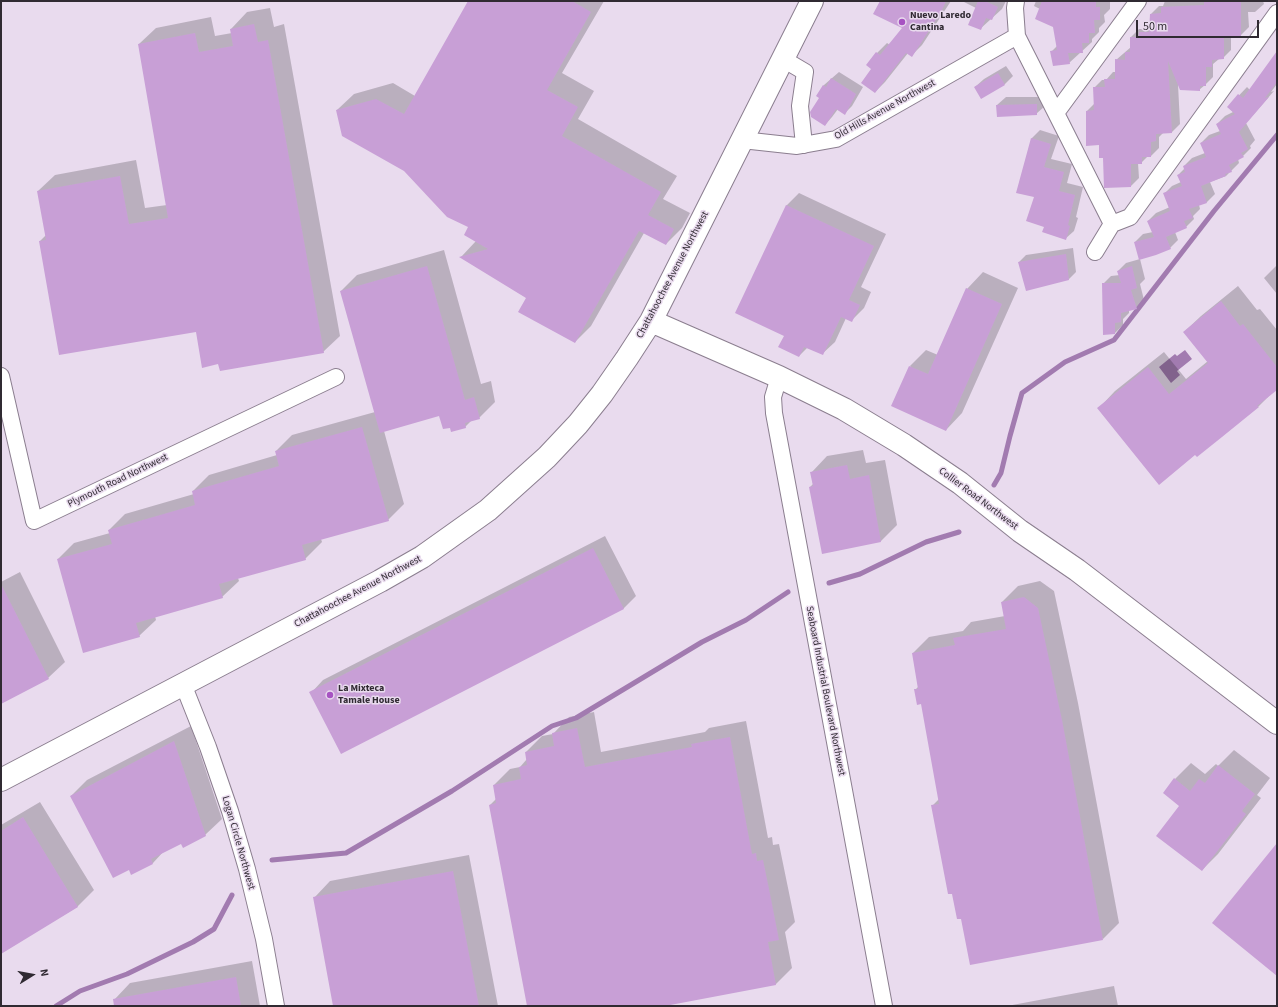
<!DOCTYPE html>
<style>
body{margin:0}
#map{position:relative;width:1278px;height:1007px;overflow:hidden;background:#e9dbee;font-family:"Source Sans 3",sans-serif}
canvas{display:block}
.frame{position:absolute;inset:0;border:2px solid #302a32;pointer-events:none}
.north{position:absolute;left:12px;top:955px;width:40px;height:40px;-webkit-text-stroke:3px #e9dbee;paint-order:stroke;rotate:79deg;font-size:11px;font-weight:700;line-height:16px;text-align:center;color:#302a32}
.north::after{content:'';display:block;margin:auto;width:14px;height:18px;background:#302a32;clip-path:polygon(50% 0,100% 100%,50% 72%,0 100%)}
.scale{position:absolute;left:1136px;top:20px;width:123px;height:18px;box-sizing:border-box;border:2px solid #302a32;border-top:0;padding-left:5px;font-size:12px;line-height:14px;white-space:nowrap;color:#302a32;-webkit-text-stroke:3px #e9dbee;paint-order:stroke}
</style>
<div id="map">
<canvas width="1278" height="1007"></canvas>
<div class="frame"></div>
<div class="north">N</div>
<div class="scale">50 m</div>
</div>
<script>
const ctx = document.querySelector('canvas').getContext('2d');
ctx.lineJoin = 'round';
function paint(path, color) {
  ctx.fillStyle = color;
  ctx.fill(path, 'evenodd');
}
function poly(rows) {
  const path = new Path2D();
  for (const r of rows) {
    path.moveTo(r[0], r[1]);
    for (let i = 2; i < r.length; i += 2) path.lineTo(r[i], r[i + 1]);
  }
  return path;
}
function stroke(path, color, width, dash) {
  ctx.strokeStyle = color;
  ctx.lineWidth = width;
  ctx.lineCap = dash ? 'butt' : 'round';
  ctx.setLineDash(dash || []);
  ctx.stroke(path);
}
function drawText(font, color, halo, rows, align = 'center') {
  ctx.font = font + ' "Source Sans 3",sans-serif';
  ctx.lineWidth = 3;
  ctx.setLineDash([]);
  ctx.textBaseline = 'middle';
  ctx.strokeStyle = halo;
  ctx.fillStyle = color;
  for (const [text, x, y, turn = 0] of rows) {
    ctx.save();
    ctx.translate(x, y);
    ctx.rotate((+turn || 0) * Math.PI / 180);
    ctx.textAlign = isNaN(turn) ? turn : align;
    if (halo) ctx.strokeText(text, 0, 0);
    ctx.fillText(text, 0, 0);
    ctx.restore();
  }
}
paint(poly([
 [1185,350,1192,359,1177,371,1180,375,1171,383,1159,367,1175,354,1177,356]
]), '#a27bb0');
paint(poly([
 [469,1,604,1,562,73,594,91,578,119,677,176,663,199,690,213,682,228,666,244,644,233,591,326,575,342,527,298,461,257,476,241,470,227,337,110,354,94,393,83,415,96],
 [881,1,951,1,922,45,912,55,908,53,885,82,875,92,873,69,877,53,887,43,890,45,904,28],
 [962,1,1006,1,1002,9,980,29,976,8],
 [1036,1,1110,1,1110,9,1104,15,1105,22,1099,28,1099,32,1092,39,1092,42,1069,63,1051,52,1057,46,1054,26,1040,9,1034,6],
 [1165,1,1263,1,1264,4,1255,12,1248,12,1249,27,1241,35,1231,35,1231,50,1223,58,1219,59,1213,64,1213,77,1205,85,1199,90,1178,84,1180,124,1172,132,1164,132,1159,137,1159,148,1151,156,1148,156,1141,163,1138,163,1139,178,1131,186,1104,157,1087,111,1095,103,1094,88,1102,80,1106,80,1113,72,1116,72,1116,60,1131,47,1131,37,1139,29,1143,29,1148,24,1151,24,1151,14,1159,6,1163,6],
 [270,8,274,27,284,24,340,336,323,352,219,363,197,331,40,241,46,235,38,191,55,175,136,160,145,208,167,205,139,44,156,28,211,17,215,36,232,33,231,29,247,12],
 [1277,54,1277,84,1271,92,1274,91,1246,123,1255,140,1250,146,1251,148,1243,156,1238,159,1239,163,1226,176,1210,182,1215,194,1207,202,1199,205,1200,209,1193,216,1194,219,1186,227,1175,232,1178,240,1170,248,1140,259,1145,279,1140,284,1144,300,1136,308,1129,310,1129,313,1123,319,1123,325,1115,333,1103,284,1111,276,1120,275,1118,271,1126,263,1140,259,1135,242,1143,234,1153,232,1148,221,1156,213,1170,207,1164,194,1172,186,1181,182,1178,175,1185,168,1184,166,1192,158,1205,153,1201,143,1209,135,1220,131,1217,124,1225,116,1233,112,1228,107,1247,87,1250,90],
 [1006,66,1013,76,1005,84,981,97,975,87,984,79],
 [839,72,863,87,852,106,845,113,838,109,832,117,825,125,820,98,818,96,824,85],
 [1006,97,1044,97,1045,106,1036,114,997,105],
 [1040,130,1059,136,1051,159,1072,164,1067,183,1083,187,1076,217,1078,218,1074,231,1065,239,1045,227,1035,196,1018,193,1032,138],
 [799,193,886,234,861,287,871,292,864,308,851,321,846,318,835,342,822,354,808,347,799,356,785,336,786,206],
 [1073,248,1076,272,1069,279,1019,262,1026,255],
 [444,250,481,384,491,381,495,402,479,418,472,420,465,427,450,427,440,414,384,431,404,504,388,520,321,539,322,542,305,559,238,578,239,581,222,597,155,616,156,620,139,636,58,559,74,543,110,533,109,530,125,514,194,494,193,491,209,475,277,455,276,451,292,435,375,412,341,291,357,275],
 [1277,265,1277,294,1264,278],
 [983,272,1018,288,962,413,946,430,910,366,926,350,938,355,967,289],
 [1238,286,1257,310,1260,309,1277,330,1277,388,1258,407,1099,408,1115,391,1164,352,1186,379,1208,361,1184,332,1201,316],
 [863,450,866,463,885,460,897,525,881,541,823,553,810,487,813,484,811,473,827,456],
 [605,536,636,596,623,609,311,693,323,680],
 [20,572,65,662,48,678,1,703,1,582],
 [1040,581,1054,591,1078,703,1119,923,1103,939,932,806,939,799,922,703,915,690,919,686,913,653,929,637,963,631,971,622,1005,616,1002,602,1018,586],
 [594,712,601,752,705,732,709,728,746,721,768,838,772,837,773,845,779,844,795,922,785,932,792,968,776,984,660,1006,528,1006,490,805,496,799,494,785,510,769,520,767,527,759,526,752,542,736,553,734,569,717],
 [191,726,222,819,205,835,181,843,164,851,153,863,130,869,71,796,87,780],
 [1234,750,1270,778,1257,795,1261,798,1218,854,1202,870,1175,779,1191,763,1205,774,1216,764,1218,766],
 [40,802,94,890,77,907,1,953,1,825],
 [469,855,498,1006,334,1006,314,898,330,881],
 [252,961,260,1006,115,1006,114,1000,130,983],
 [1114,986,1118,1006,1007,1006]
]), '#0003');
stroke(poly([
 [994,485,1001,473,1010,436,1022,393,1065,362,1114,340,1214,211,1277,135],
 [829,583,860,574,926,542,959,532],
 [272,860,346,853,452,791,552,726,576,718,702,642,746,620,788,592],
 [56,1006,80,991,127,974,193,942,214,929,232,895]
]), '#a27bb0', 5);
paint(poly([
 [468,1,572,1,591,12,547,90,578,107,562,136,661,192,648,215,674,229,666,245,639,231,575,343,518,312,526,298,459,257,488,249,464,235,468,227,447,217,404,171,342,136,336,110,376,99,404,114],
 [880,1,946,1,942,10,912,57,906,53,875,93,861,83,871,69,866,65,876,52,880,55,902,28,873,14],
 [978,1,985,1,998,7,992,20,986,18,981,30,968,25],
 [1042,1,1096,1,1096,7,1100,7,1100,20,1094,20,1095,33,1089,33,1089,43,1082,43,1083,53,1068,53,1070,64,1053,66,1050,51,1057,50,1053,27,1035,19],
 [1204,2,1241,2,1241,36,1224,37,1224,59,1212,60,1212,67,1206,67,1206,86,1200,86,1200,91,1180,90,1168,61,1172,133,1156,134,1156,141,1151,142,1151,157,1142,157,1142,164,1131,164,1131,187,1104,188,1103,158,1099,158,1099,145,1086,146,1086,111,1094,110,1093,87,1105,87,1104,79,1115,79,1115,59,1125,60,1125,52,1130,52,1130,37,1139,37,1139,32,1149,32,1150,14,1161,13,1161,7,1204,5],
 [254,24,258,42,268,40,324,353,220,371,218,364,202,368,196,332,59,355,39,241,46,240,37,191,120,176,129,224,168,218,138,44,195,33,199,52,233,46,230,29],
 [1277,51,1277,82,1265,98,1269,97,1239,132,1248,149,1241,153,1244,157,1229,165,1232,172,1225,174,1226,176,1201,186,1207,203,1189,209,1193,218,1184,221,1187,228,1166,237,1171,249,1156,255,1139,260,1134,242,1154,237,1147,221,1170,211,1163,193,1182,186,1177,175,1185,172,1183,166,1206,157,1200,143,1221,134,1216,124,1235,114,1227,107,1238,94,1243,98],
 [998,73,1005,85,981,99,974,87],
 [831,78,856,94,845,115,836,109,825,126,811,117,810,112,819,98,816,96,823,85,826,87],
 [1037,104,1037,115,997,117,996,105],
 [1031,138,1051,144,1044,167,1064,172,1059,191,1075,195,1068,225,1070,226,1066,240,1042,232,1044,227,1026,221,1034,197,1016,193],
 [786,205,874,246,849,300,860,305,852,322,841,317,823,355,804,347,799,357,778,347,784,336,735,313],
 [1066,254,1069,280,1026,291,1018,262],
 [427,266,465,400,474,397,480,419,465,423,466,428,451,432,450,428,443,429,439,416,380,433,340,291],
 [1132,266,1137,288,1131,290,1137,309,1121,313,1121,322,1115,323,1115,334,1103,335,1102,283,1121,283,1117,271],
 [966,288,1002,304,946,431,891,406,909,366,928,374],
 [1221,301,1240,326,1243,324,1277,367,1277,390,1257,406,1259,407,1222,437,1197,457,1195,455,1159,485,1097,408,1148,367,1169,394,1208,363,1183,332],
 [362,427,389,521,302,545,306,560,219,584,223,598,136,623,140,637,83,653,57,559,112,544,108,530,195,505,192,491,279,466,275,451],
 [847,465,850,479,869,475,881,542,822,554,809,487,813,486,810,472],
 [593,548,624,609,341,754,309,692],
 [1,584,49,679,1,704],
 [1024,597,1038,608,1062,720,1103,940,970,965,961,919,957,919,952,894,948,894,931,805,939,804,921,704,917,705,914,689,918,689,912,653,955,645,953,638,1006,629,1001,602],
 [577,728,585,767,692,747,691,744,730,737,752,854,756,853,757,861,763,860,770,894,779,940,768,942,776,985,665,1006,527,1006,489,805,496,803,493,785,521,779,519,767,527,765,525,752,554,746,552,733],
 [174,741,206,836,183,848,181,844,151,859,153,864,131,875,129,870,113,878,70,796],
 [1218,765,1255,794,1242,811,1246,814,1202,871,1156,836,1179,806,1163,793,1174,778,1190,791,1199,779,1205,783],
 [23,817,78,907,1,954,1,831],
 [1277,843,1277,976,1212,923],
 [453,871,479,1006,333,1006,313,897],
 [236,977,241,1006,114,1006,113,999]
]), '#c89fd6');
const street = poly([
 [1016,1,1015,8,1017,36,1112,224,1095,252],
 [783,59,805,72,800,106,804,145],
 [1056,113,1138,1],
 [742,140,797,146,836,139,1017,36],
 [1112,224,1130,217,1277,13],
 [1,376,34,521,336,377],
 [779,377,773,397,774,413,884,1006],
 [183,684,208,747,230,811,247,869,264,939,276,1006]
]);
const secondary = poly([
 [651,321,779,377,844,409,904,445,960,483,1020,531,1077,570,1277,723],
 [1,780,380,581,422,557,488,510,547,457,578,424,602,394,627,358,651,321,812,1]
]);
stroke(street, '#8b7e8f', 18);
stroke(secondary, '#8b7e8f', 24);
stroke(street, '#fff', 16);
stroke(secondary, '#fff', 22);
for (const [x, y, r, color] of [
 [902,22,4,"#a753c2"],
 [330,695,4,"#a753c2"]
]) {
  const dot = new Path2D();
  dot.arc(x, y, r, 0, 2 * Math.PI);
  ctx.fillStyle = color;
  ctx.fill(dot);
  stroke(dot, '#e9dbee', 1.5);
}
drawText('bold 10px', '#302a32', '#e9dbee', [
 ["Nuevo Laredo",910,16],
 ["Cantina",910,28],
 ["La Mixteca",338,689],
 ["Tamale House",338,701]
], 'left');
drawText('10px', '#302a32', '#e9dbee', [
 ["Old Hills Avenue Northwest",885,110,-29],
 ["Chattahoochee Avenue Northwest",673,275,-62],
 ["Plymouth Road Northwest",118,481,-26],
 ["Collier Road Northwest",978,499,37],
 ["Chattahoochee Avenue Northwest",358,592,-28],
 ["Seaboard Industrial Boulevard Northwest",825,691,79],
 ["Logan Circle Northwest",238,843,74]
]);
</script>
